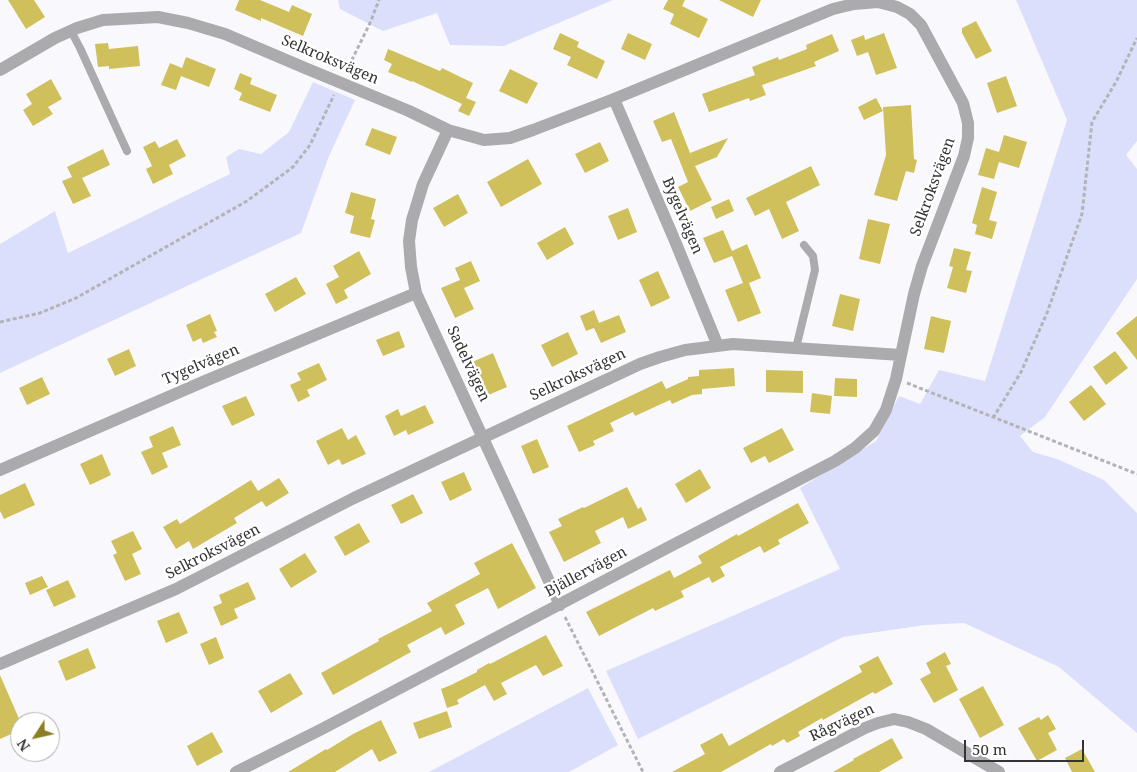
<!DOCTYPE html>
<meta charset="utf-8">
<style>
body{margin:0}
#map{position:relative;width:1137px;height:772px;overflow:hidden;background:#f9f9fd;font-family:"Noto Serif",serif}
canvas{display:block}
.north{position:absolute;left:10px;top:712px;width:50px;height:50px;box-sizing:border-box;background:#fff;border:1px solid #adaeae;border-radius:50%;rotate:235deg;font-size:14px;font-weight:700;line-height:20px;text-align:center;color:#333435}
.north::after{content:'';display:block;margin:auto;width:18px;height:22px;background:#8b7e24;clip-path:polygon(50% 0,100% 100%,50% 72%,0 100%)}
.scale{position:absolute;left:964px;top:740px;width:120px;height:22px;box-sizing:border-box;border:2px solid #333435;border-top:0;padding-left:6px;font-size:15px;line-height:18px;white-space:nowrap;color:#333435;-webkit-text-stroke:4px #fff;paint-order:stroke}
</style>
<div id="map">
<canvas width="1137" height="772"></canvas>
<div class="north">N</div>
<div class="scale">50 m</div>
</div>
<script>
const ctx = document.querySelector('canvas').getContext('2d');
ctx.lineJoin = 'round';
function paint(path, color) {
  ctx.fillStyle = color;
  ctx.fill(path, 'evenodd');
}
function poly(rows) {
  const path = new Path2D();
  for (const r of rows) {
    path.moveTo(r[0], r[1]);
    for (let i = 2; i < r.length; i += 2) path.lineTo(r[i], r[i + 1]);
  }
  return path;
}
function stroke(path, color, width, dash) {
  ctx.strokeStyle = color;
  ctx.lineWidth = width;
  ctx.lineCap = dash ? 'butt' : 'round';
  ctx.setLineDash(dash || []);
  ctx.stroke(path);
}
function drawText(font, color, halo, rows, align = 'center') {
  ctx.font = font + ' "Noto Serif",serif';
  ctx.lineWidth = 5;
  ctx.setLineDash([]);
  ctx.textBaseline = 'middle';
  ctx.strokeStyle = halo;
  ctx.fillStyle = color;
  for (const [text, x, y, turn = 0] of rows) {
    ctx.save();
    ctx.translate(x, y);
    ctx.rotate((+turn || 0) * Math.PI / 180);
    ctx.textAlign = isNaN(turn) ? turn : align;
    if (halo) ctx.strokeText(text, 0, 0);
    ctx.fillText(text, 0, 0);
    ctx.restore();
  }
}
paint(poly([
 [338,0,613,0,504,46,450,45,437,13,383,31,340,9],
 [1016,0,1137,0,1137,141,1126,155,1137,169,1137,279,1045,417,1020,436,1033,452,1057,459,1104,480,1137,513,1137,733,1059,667,964,623,925,625,843,637,638,739,606,671,840,569,800,488,876,441,899,396,920,404,939,370,985,381,1067,120],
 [313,82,355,100,329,156,301,233,0,373,0,244,55,211,68,253,230,174,226,157,239,149,261,154,289,132],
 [588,688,618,745,569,772,429,772]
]), '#dbdffb');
paint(poly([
 [8,0,34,0,45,17,26,29],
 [239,0,260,0,289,12,292,5,312,14,303,36,261,18,261,21,235,10],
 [668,0,685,0,682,6,708,19,699,38,670,24,674,14,663,9],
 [719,0,761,0,753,17],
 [976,21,992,51,976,59,962,33,962,28],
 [560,33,579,42,577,47,605,61,597,79,567,65,571,57,553,49],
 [628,33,652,44,645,60,621,49],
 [884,33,897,68,876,75,868,52,857,56,851,40,864,35,865,40],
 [832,34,839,51,814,62,816,66,762,85,766,95,750,101,749,98,709,112,702,94,755,75,752,67,778,57,779,60,807,49,806,45],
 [108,43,109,49,138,46,140,66,109,69,109,66,98,67,95,44],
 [388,49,440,71,442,68,473,83,466,98,476,102,469,116,458,111,462,104,412,81,412,82,388,72,392,64,384,60],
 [186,57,216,69,209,87,181,76,176,90,161,85,170,63,182,68],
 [510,69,538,83,527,104,499,91],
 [240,73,252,78,250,84,277,95,270,112,239,100,242,93,234,89],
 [1006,76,1017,106,997,113,987,83],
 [51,79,62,99,48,107,53,114,33,126,23,110,32,104,26,94],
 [876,98,883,111,864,120,858,107],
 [911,105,914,159,917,160,914,173,906,171,897,201,874,195,886,155,883,107],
 [674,112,690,153,728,138,717,157,695,166,712,200,690,211,678,187,688,182,671,139,662,142,653,121],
 [372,128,397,137,390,155,365,145],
 [1004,135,1027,142,1019,168,999,162,994,179,978,175,986,148,999,152],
 [177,139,186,156,169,165,173,174,153,184,146,169,152,166,143,147,155,141,159,148],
 [600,142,609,161,585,173,575,154],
 [103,149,110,165,82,178,91,196,73,204,62,181,72,177,67,167],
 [528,159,542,184,501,207,487,182],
 [811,166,820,185,786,202,799,231,782,239,769,209,755,216,746,198],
 [982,187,997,192,989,220,997,222,992,239,975,234,977,225,972,223],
 [351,192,376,199,371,219,375,220,370,238,350,233,354,216,345,213],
 [458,194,468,213,444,227,433,208],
 [729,199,734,211,716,219,711,207],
 [628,208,637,232,618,240,608,216],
 [868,219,890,224,880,264,859,259],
 [565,227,574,244,547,260,537,243],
 [723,230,732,251,747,244,761,278,749,283,761,313,738,322,725,290,743,283,732,256,714,263,703,238],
 [954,248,971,252,966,270,972,271,966,293,947,288,953,267,949,266],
 [359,251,371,274,344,290,348,298,336,304,326,284,339,277,333,266],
 [471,261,480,281,464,288,474,309,455,318,441,288,460,280,455,268],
 [658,271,670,298,651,307,639,280],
 [296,277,306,294,275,312,265,294],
 [840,294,860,299,853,331,832,326],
 [594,310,599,323,619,315,626,332,601,343,594,328,586,331,580,316],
 [210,314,217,331,214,332,217,337,203,343,201,338,193,342,186,325],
 [931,316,951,321,944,353,924,349],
 [1137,316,1137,360,1116,333],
 [399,331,405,347,383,356,376,340],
 [568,332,578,354,552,367,541,345],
 [129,349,136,366,115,376,107,359],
 [1115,351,1128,368,1106,385,1093,367],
 [493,353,507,387,486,396,472,362],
 [319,363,327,380,307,390,310,396,298,402,290,385,301,380,297,373],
 [734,368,735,386,702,389,702,394,692,395,672,404,670,400,635,416,633,412,610,423,614,431,593,441,595,445,579,452,567,426,662,381,666,389,688,379,688,377,699,376,699,370],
 [766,370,803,371,803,393,766,392],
 [42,377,50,394,27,405,19,388],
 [835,378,857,379,857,397,834,396],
 [1091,385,1106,404,1084,421,1069,402],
 [812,393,832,396,830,414,810,412],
 [246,396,255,415,232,426,222,406],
 [425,405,434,423,408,435,406,430,394,436,385,416,398,409,401,416],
 [173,426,181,445,162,453,168,467,152,475,141,452,153,447,149,437],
 [342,428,348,440,356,435,366,454,342,465,339,459,328,465,316,441],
 [782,428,794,450,769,463,765,456,751,463,743,448],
 [537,439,549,467,533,474,521,446],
 [102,454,111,475,90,485,80,464],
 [700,469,711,488,686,503,675,484],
 [464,472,472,490,450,501,441,482],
 [279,478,289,493,266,507,262,501,234,518,237,523,193,549,189,541,176,549,163,527,177,519,180,524,251,480,258,491],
 [25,483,35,505,4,519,0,511,0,495],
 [627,487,638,509,641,507,647,520,628,529,623,517,595,531,601,543,564,562,549,532,562,526,558,519,583,507,584,508],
 [413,494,423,513,401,524,391,505],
 [798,503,809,523,778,540,780,544,764,553,760,546,720,567,725,576,712,583,709,577,681,591,684,597,655,611,653,608,599,636,586,612,670,570,674,578,702,563,698,556,737,534,738,536],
 [359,523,370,542,345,556,334,537],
 [133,531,142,549,132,554,141,574,125,581,113,555,117,553,111,541],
 [512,543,536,588,498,609,488,588,455,605,465,624,445,635,441,627,407,645,411,652,333,695,321,673,379,641,378,639,432,611,427,603,480,574,474,563],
 [305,553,317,572,291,588,279,569],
 [42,576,48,587,30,595,25,583],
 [68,580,76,597,54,607,46,590],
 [248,582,256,599,234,609,238,618,221,626,213,607,222,603,219,595],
 [179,612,188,633,166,643,157,621],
 [546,635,563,666,543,676,536,665,501,683,507,694,494,701,485,685,457,700,459,704,447,708,441,689,451,685,477,672,477,670,489,663,490,664],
 [216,637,224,658,209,665,200,644],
 [88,648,96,668,66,681,58,661],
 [945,652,951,664,946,666,958,690,934,703,920,679,931,673,926,663],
 [878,656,893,684,875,694,873,692,823,720,822,718,798,732,800,736,787,743,784,739,772,746,771,744,721,772,672,772,705,754,700,745,722,733,729,746,862,672,859,666],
 [290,673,303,694,271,713,258,691],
 [0,675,20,721,20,730,0,739],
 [983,686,1004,725,980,738,959,699],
 [447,711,452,727,419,739,413,723],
 [1048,715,1056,729,1048,733,1057,750,1037,761,1018,728,1039,717,1041,720],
 [381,720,397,753,379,762,372,749,335,772,288,772,326,749,327,750,353,734],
 [212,732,223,752,197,766,187,746],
 [892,738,903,758,879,772,833,772,854,760,853,759],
 [1082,749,1095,772,1072,772,1065,758]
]), '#cfc05c');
stroke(poly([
 [346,72,370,23,379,0],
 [0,322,40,313,76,298,247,201,293,167,310,145,334,95],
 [907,383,1137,474],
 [993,418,1021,372,1047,313,1082,214,1092,122,1116,82,1137,38],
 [565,617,643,772]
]), '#b3b4b7', 3, [4, 2.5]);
stroke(poly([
 [71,31,80,48,127,151],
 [796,348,815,270,813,256,804,245]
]), '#ababad', 8);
stroke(poly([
 [0,70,55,38,77,28,103,20,158,17,188,23,225,34,305,68,409,111,448,130,484,140,510,138,533,130,614,99,833,9,854,4,878,2,897,7,910,14,921,25,963,103,968,123,968,138,964,156,922,266,914,294,901,355,733,344,685,350,660,357,640,364,354,498,176,589,0,664],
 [614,99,675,241,718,346],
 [448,130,423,184,412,220,409,241,411,267,416,293,560,605],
 [0,470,205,381,416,293],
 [236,772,320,730,667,548,835,461,855,448,874,431,886,410,896,379,901,355],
 [780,772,865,728,878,723,894,719,908,722,926,729,999,772]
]), '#ababad', 12);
drawText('15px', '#333435', '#fff', [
 ["Selkroksvägen",330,60,23],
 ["Selkroksvägen",933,187,-70],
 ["Bygelvägen",682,216,67],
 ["Sadelvägen",468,364,65],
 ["Tygelvägen",201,365,-23],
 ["Selkroksvägen",578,375,-25],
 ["Selkroksvägen",213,552,-27],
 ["Bjällervägen",586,572,-28],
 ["Rågvägen",842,723,-25]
]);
</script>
